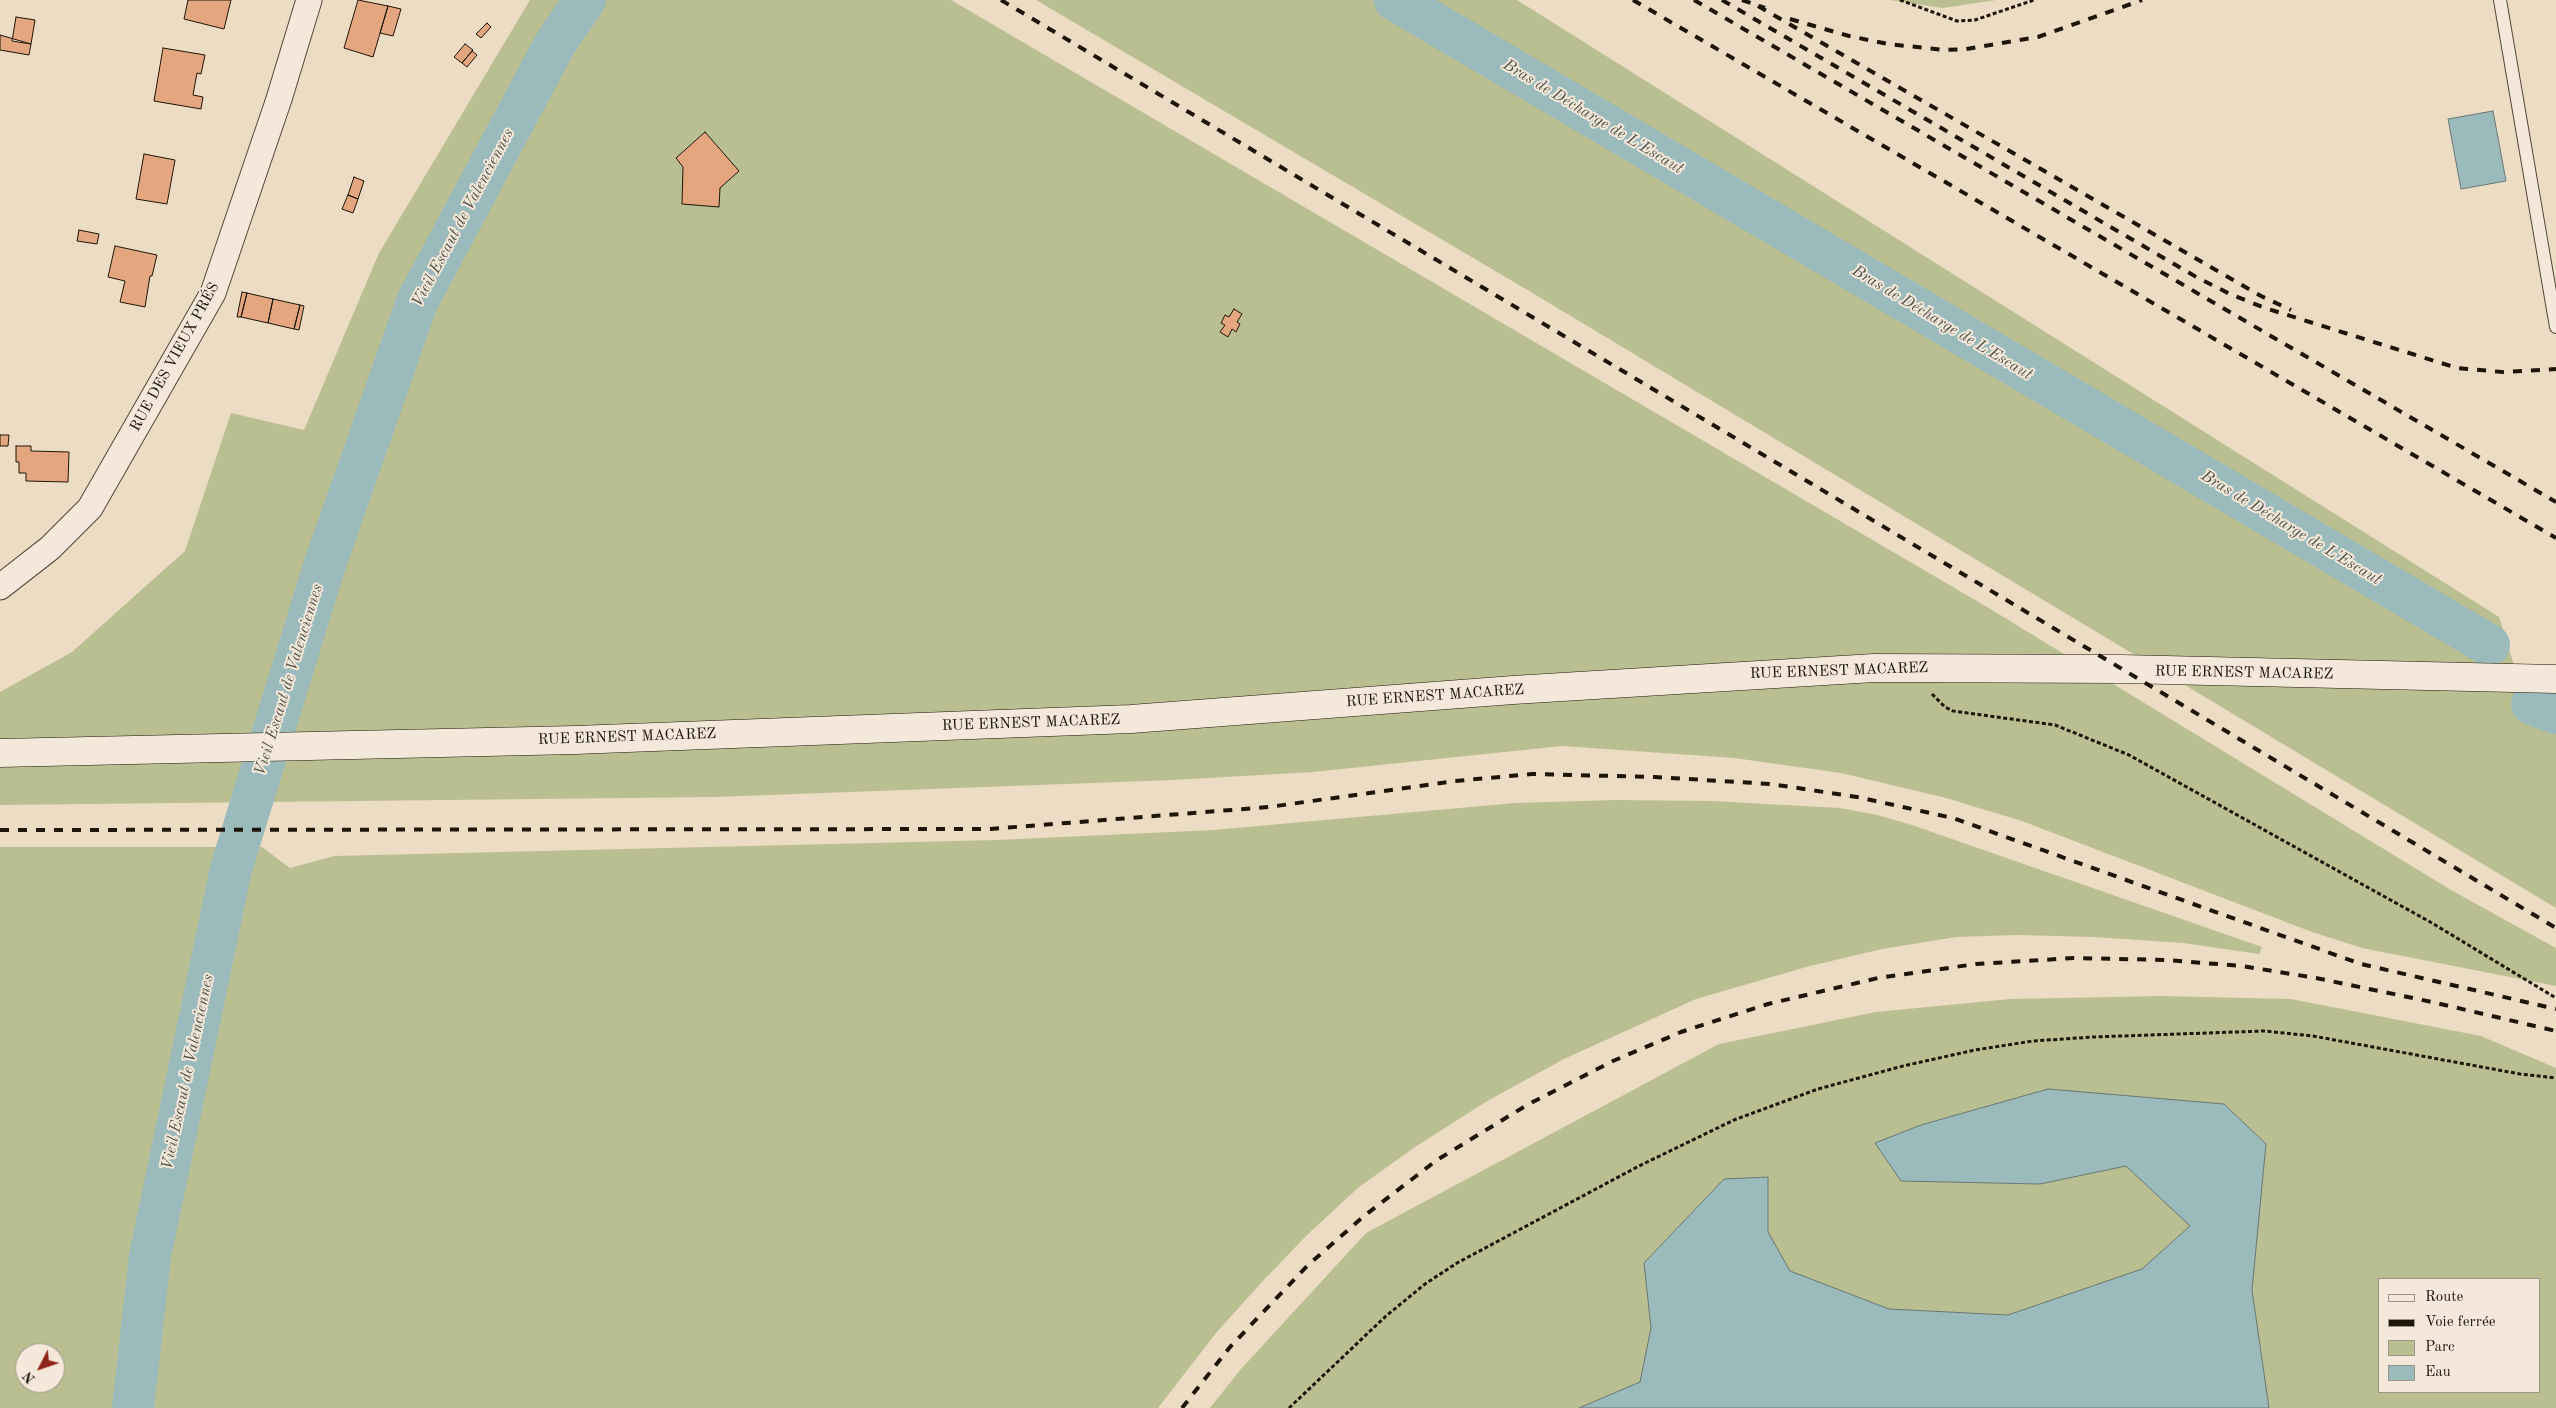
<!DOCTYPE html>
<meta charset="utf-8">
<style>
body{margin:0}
#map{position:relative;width:2556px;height:1408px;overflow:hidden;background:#ecdcc4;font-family:"Old Standard TT",serif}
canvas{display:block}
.legend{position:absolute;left:2378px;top:1278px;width:162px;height:115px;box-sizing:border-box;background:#f3e8d9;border:1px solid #9e9486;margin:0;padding:6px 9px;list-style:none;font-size:15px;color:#1e1509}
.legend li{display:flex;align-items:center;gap:10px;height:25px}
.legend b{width:25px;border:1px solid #9e9486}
.north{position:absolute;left:15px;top:1343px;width:50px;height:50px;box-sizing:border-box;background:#f3e8d9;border:1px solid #9e9486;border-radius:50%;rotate:229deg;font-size:14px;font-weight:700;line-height:20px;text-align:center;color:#1e1509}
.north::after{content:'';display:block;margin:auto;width:18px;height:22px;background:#8f2418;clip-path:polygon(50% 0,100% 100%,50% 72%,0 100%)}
</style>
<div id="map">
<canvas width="2556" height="1408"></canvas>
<ul class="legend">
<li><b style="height:6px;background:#f3e8d9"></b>Route</li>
<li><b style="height:6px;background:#1e1509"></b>Voie ferrée</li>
<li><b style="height:14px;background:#babf92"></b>Parc</li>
<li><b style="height:14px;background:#9bbabc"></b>Eau</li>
</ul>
<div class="north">N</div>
</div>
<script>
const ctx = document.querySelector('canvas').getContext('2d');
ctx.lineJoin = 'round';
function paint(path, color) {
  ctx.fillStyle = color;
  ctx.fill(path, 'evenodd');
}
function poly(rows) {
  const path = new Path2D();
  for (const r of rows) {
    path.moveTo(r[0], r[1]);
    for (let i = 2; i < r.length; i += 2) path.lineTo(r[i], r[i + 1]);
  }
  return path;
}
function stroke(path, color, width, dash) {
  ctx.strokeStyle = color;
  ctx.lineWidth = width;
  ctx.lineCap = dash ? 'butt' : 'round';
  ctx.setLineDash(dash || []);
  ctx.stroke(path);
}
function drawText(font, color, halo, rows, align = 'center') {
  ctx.font = font + ' "Old Standard TT",serif';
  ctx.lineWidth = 4;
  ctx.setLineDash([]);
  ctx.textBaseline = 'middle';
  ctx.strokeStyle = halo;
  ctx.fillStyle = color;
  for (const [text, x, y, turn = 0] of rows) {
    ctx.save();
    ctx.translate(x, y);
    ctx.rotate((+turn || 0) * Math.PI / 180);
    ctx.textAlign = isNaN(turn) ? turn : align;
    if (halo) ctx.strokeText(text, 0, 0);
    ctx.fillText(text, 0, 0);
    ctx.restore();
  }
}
paint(poly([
 [530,0,951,0,1987,607,2451,890,2556,948,2556,986,2362,948,2312,932,2022,821,1946,798,1841,773,1734,758,1562,746,1313,772,1173,780,715,797,0,805,0,692,72,652,185,551,231,413,304,430,379,253],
 [1036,0,1517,0,2499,617,2527,707,2556,705,2556,908,1524,288],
 [1890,0,1996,0,1943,8],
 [1616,800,1712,801,1840,808,1877,815,1912,825,2262,947,2259,954,2183,943,2093,937,2017,935,1956,937,1882,949,1810,966,1696,999,1564,1059,1489,1100,1418,1145,1359,1187,1307,1235,1262,1282,1216,1333,1158,1408,0,1408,0,847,262,847,290,868,334,856,997,840,1213,830,1515,803],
 [25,1353,55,1353,55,1383,25,1383],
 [2161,996,2291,999,2481,1036,2556,1068,2556,1408,1210,1408,1241,1369,1366,1233,1719,1044,1876,1012,2010,999],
 [2380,1279,2540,1279,2540,1392,2380,1392]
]), '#babf92');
const water = poly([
 [2493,111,2506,181,2461,189,2448,119,2493,111],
 [2048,1089,2224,1104,2266,1144,2252,1290,2269,1408,1579,1408,1640,1382,1651,1328,1644,1263,1724,1179,1768,1177,1768,1232,1790,1271,1889,1309,2008,1315,2142,1269,2190,1226,2126,1166,2040,1184,1901,1181,1875,1143,1921,1125,2048,1089]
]);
paint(water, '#9bbabc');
stroke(water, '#697874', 1);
stroke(poly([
 [1395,0,2489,645],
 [2532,704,2556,713],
 [133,1408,150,1256,231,869,324,567,417,302,555,44,585,0]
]), '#9bbabc', 42);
const building = poly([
 [188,0,231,0,224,29,184,19,188,0],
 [358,0,388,6,373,57,344,48,358,0],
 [388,6,401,9,393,36,380,33,388,6],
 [16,17,35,20,31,44,12,41,16,17],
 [487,23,491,27,481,38,476,34,487,23],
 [0,35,31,44,29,55,0,50,0,35],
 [465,44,473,50,462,63,454,57,465,44],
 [163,48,205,55,201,74,197,73,193,95,203,97,201,109,154,101,163,48],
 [472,51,477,55,467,67,462,63,472,51],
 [705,132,739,171,720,188,719,207,682,204,683,167,676,158,705,132],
 [144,154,175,160,167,204,136,199,144,154],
 [354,177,364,181,358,199,348,195,354,177],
 [348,195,358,199,353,213,342,209,348,195],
 [79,230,99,234,97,244,77,241,79,230],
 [115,246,157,255,152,276,150,276,145,307,120,302,125,281,108,277,115,246],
 [242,292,247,293,241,317,237,317,242,292],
 [247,293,273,299,268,323,241,317,247,293],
 [273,299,300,305,294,329,268,323,273,299],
 [300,305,304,306,299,330,294,329,300,305],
 [1234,309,1242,314,1237,322,1240,324,1236,332,1232,329,1228,337,1220,332,1225,325,1221,323,1225,315,1229,317,1234,309],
 [0,435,9,435,8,446,0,446,0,435],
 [16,446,31,446,31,451,69,452,68,482,26,481,26,473,19,473,19,462,16,462,16,446]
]);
paint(building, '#e4a67e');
stroke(building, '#1e1509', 1);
const lane = poly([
 [2500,0,2556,327]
]);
const street = poly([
 [0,587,50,548,90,508,213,293,279,99,309,0]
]);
const secondary = poly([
 [0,753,575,740,1131,719,1513,690,1874,668,2122,669,2556,679]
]);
stroke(lane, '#524738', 14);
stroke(street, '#524738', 27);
stroke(secondary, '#1e1509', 29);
stroke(poly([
 [1900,0,1957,21,1975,20,2034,0],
 [1932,694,1945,707,1953,711,2055,725,2129,755,2432,923,2556,998],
 [1289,1408,1386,1316,1425,1284,1457,1263,1639,1166,1734,1120,1818,1089,1903,1066,1975,1050,2033,1041,2093,1037,2264,1031,2313,1036,2520,1074,2556,1078]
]), '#1e1509', 3, [4, 2.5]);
stroke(lane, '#f3e8d9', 12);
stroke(street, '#f3e8d9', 25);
stroke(secondary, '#f3e8d9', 28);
stroke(poly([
 [1001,0,2556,928],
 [1633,0,2556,538],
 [1694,0,2556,502],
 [1722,0,2198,278,2230,294,2265,308,2457,368,2502,372,2556,369],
 [1742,0,1765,8],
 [1758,6,2261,296,2291,310],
 [1790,19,1849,36,1888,44,1945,50,1966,49,2038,37,2142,0],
 [0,830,990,829,1269,807,1455,781,1532,774,1655,777,1771,784,1857,797,1953,818,2361,964,2556,1009],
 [1182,1408,1230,1347,1307,1266,1364,1216,1437,1160,1527,1105,1613,1061,1681,1032,1768,1004,1878,978,1976,964,2074,958,2166,960,2242,966,2316,978,2432,1002,2556,1031]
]), '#1e1509', 4, [9, 9]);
drawText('15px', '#1e1509', '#f3e8d9', [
 ["RUE DES VIEUX PRÉS",175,357,-61],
 ["RUE ERNEST MACAREZ",1839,671,-2],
 ["RUE ERNEST MACAREZ",2244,673,1],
 ["RUE ERNEST MACAREZ",1435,696,-4],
 ["RUE ERNEST MACAREZ",1031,723,-2],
 ["RUE ERNEST MACAREZ",627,737,-2]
]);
drawText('italic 16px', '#4a4f48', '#f3e8d9', [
 ["Bras de Décharge de L'Escaut",1593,117,31],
 ["Vieil Escaut de Valenciennes",463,218,-62],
 ["Bras de Décharge de L'Escaut",1942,323,31],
 ["Bras de Décharge de L'Escaut",2291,528,31],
 ["Vieil Escaut de Valenciennes",289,680,-73],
 ["Vieil Escaut de Valenciennes",188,1072,-78]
]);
</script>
